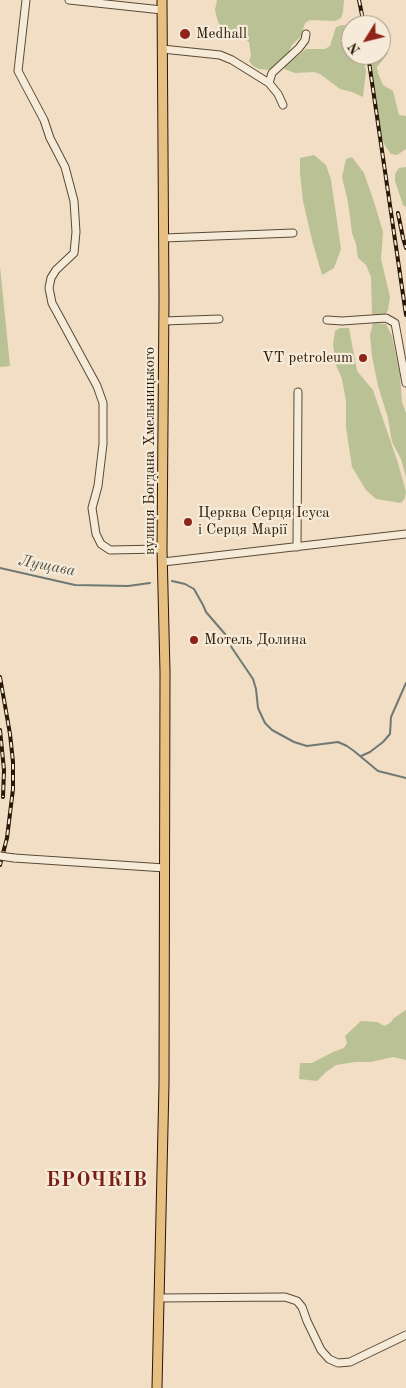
<!DOCTYPE html>
<meta charset="utf-8">
<style>
body{margin:0}
#map{position:relative;width:406px;height:1388px;overflow:hidden;background:#f1dec5;font-family:"Old Standard TT",serif}
canvas{display:block}
.north{position:absolute;left:341px;top:15px;width:50px;height:50px;box-sizing:border-box;background:#f6ead9;border:1px solid #a49684;border-radius:50%;rotate:234deg;font-size:14px;font-weight:700;line-height:20px;text-align:center;color:#281805}
.north::after{content:'';display:block;margin:auto;width:18px;height:22px;background:#8f2418;clip-path:polygon(50% 0,100% 100%,50% 72%,0 100%)}
</style>
<div id="map">
<canvas width="406" height="1388"></canvas>
<div class="north">N</div>
</div>
<script>
const ctx = document.querySelector('canvas').getContext('2d');
ctx.lineJoin = 'round';
function paint(path, color) {
  ctx.fillStyle = color;
  ctx.fill(path, 'evenodd');
}
function poly(rows) {
  const path = new Path2D();
  for (const r of rows) {
    path.moveTo(r[0], r[1]);
    for (let i = 2; i < r.length; i += 2) path.lineTo(r[i], r[i + 1]);
  }
  return path;
}
function stroke(path, color, width, dash) {
  ctx.strokeStyle = color;
  ctx.lineWidth = width;
  ctx.lineCap = dash ? 'butt' : 'round';
  ctx.setLineDash(dash || []);
  ctx.stroke(path);
}
function drawText(font, color, halo, rows, align = 'center') {
  ctx.font = font + ' "Old Standard TT",serif';
  ctx.lineWidth = 4.5;
  ctx.setLineDash([]);
  ctx.textBaseline = 'middle';
  ctx.strokeStyle = halo;
  ctx.fillStyle = color;
  for (const [text, x, y, turn = 0] of rows) {
    ctx.save();
    ctx.translate(x, y);
    ctx.rotate((+turn || 0) * Math.PI / 180);
    ctx.textAlign = isNaN(turn) ? turn : align;
    if (halo) ctx.strokeText(text, 0, 0);
    ctx.fillText(text, 0, 0);
    ctx.restore();
  }
}
paint(poly([
 [217,0,344,0,343,12,341,18,335,21,310,20,305,23,301,36,292,45,287,56,271,70,259,69,253,66,249,61,251,55,249,42,239,35,221,28,218,22,215,10],
 [342,25,351,26,351,55,362,55,366,71,363,97,352,92,340,89,320,74,314,72,295,73,284,69,286,63,290,59,296,57,306,49,325,49,330,46,336,27],
 [381,34,382,42,388,53,377,67,378,73,383,85,393,91,399,115,406,116,406,149,397,155,391,154,384,144,377,121,370,73,369,55,381,55],
 [314,155,326,165,331,180,341,249,334,268,322,275,312,240,303,201,300,173,300,158],
 [352,157,364,173,375,205,383,232,381,259,390,297,388,310,384,316,372,314,371,277,366,265,358,258,356,244,352,233,348,202,342,177,346,159],
 [406,167,406,207,403,205,395,181,395,174,399,168],
 [0,266,10,366,0,367],
 [373,323,386,324,392,336,400,375,402,402,406,413,406,477,401,459,392,442,388,418,378,386,372,356,370,335],
 [340,328,349,328,357,371,373,390,398,463,406,492,405,498,401,503,376,499,366,490,352,467,346,427,346,401,342,379,336,365,333,344,335,331],
 [406,1010,406,1060,393,1057,371,1062,355,1062,336,1065,326,1072,317,1081,299,1079,300,1063,312,1063,333,1052,344,1048,347,1043,345,1036,361,1021,377,1022,385,1026,391,1022,394,1018]
]), '#bac195');
stroke(poly([
 [0,568,75,585,128,586,150,583],
 [172,581,185,584,194,589,203,605,206,612,225,634,232,648,253,679,256,689,258,708,265,723,272,730,294,742,307,746,338,742,347,746,354,751,378,771,406,778],
 [361,756,370,752,383,742,390,734,391,717,406,683]
]), '#6f7974', 2);
const minor = poly([
 [26,0,18,71,44,120,50,138,65,167,74,201,76,232,74,253,56,270,51,278,49,288,52,303,97,386,103,403,103,444,98,486,92,508,96,534,101,544,110,550,162,549],
 [69,0,162,10],
 [162,49,220,55,232,60,269,83,278,94,283,105],
 [269,83,272,73,299,48,305,40,306,34],
 [164,238,293,233],
 [327,320,342,321,386,318,395,323,406,383],
 [164,321,219,319],
 [297,547,298,392],
 [163,562,406,534],
 [14,858,165,868],
 [159,1298,285,1297,297,1301,302,1307,307,1321,321,1350,329,1359,338,1363,350,1362,406,1335]
]);
const major = poly([
 [157,1388,164,1084,165,672,162,549,164,299,162,0]
]);
stroke(minor, '#5a4a35', 9);
stroke(major, '#281805', 11);
stroke(minor, '#f6ead9', 7);
stroke(major, '#e8bf82', 9);
const rail = poly([
 [359,0,364,25],
 [368,55,406,315],
 [398,213,403,238,406,248],
 [0,677,10,734,13,762,13,789,7,838,0,865],
 [0,730,4,770,3,797]
]);
stroke(rail, '#281805', 4);
stroke(rail, '#f6ead9', 2, [5.5]);
const minorBridge = poly([
 [0,856,14,858]
]);
stroke(minorBridge, '#5a4a35', 9, []);
stroke(minorBridge, '#f6ead9', 7);
for (const [x, y, r, color] of [
 [185,34,6,"#8f2418"],
 [363,358,5,"#8f2418"],
 [188,522,5,"#8f2418"],
 [194,640,5,"#8f2418"]
]) {
  const dot = new Path2D();
  dot.arc(x, y, r, 0, 2 * Math.PI);
  ctx.fillStyle = color;
  ctx.fill(dot);
  stroke(dot, '#f6ead9', 2);
}
drawText('15px', '#281805', '#f6ead9', [
 ["Medhall",196,34],
 ["VT petroleum",353,358,"right"],
 ["Церква Серця Ісуса",198,513],
 ["і Серця Марії",198,530],
 ["Мотель Долина",204,640]
], 'left');
drawText('15px', '#281805', '#f6ead9', [
 ["вулиця Богдана Хмельницького",150,451,-90]
]);
drawText('italic 16px', '#525046', '#f6ead9', [
 ["Лущава",47,566,11]
]);
ctx.letterSpacing = '1px';
drawText('bold 20px', '#7a1f14', '#f6ead9', [
 ["БРОЧКІВ",97,1181]
]);
ctx.letterSpacing = '0px';
</script>
